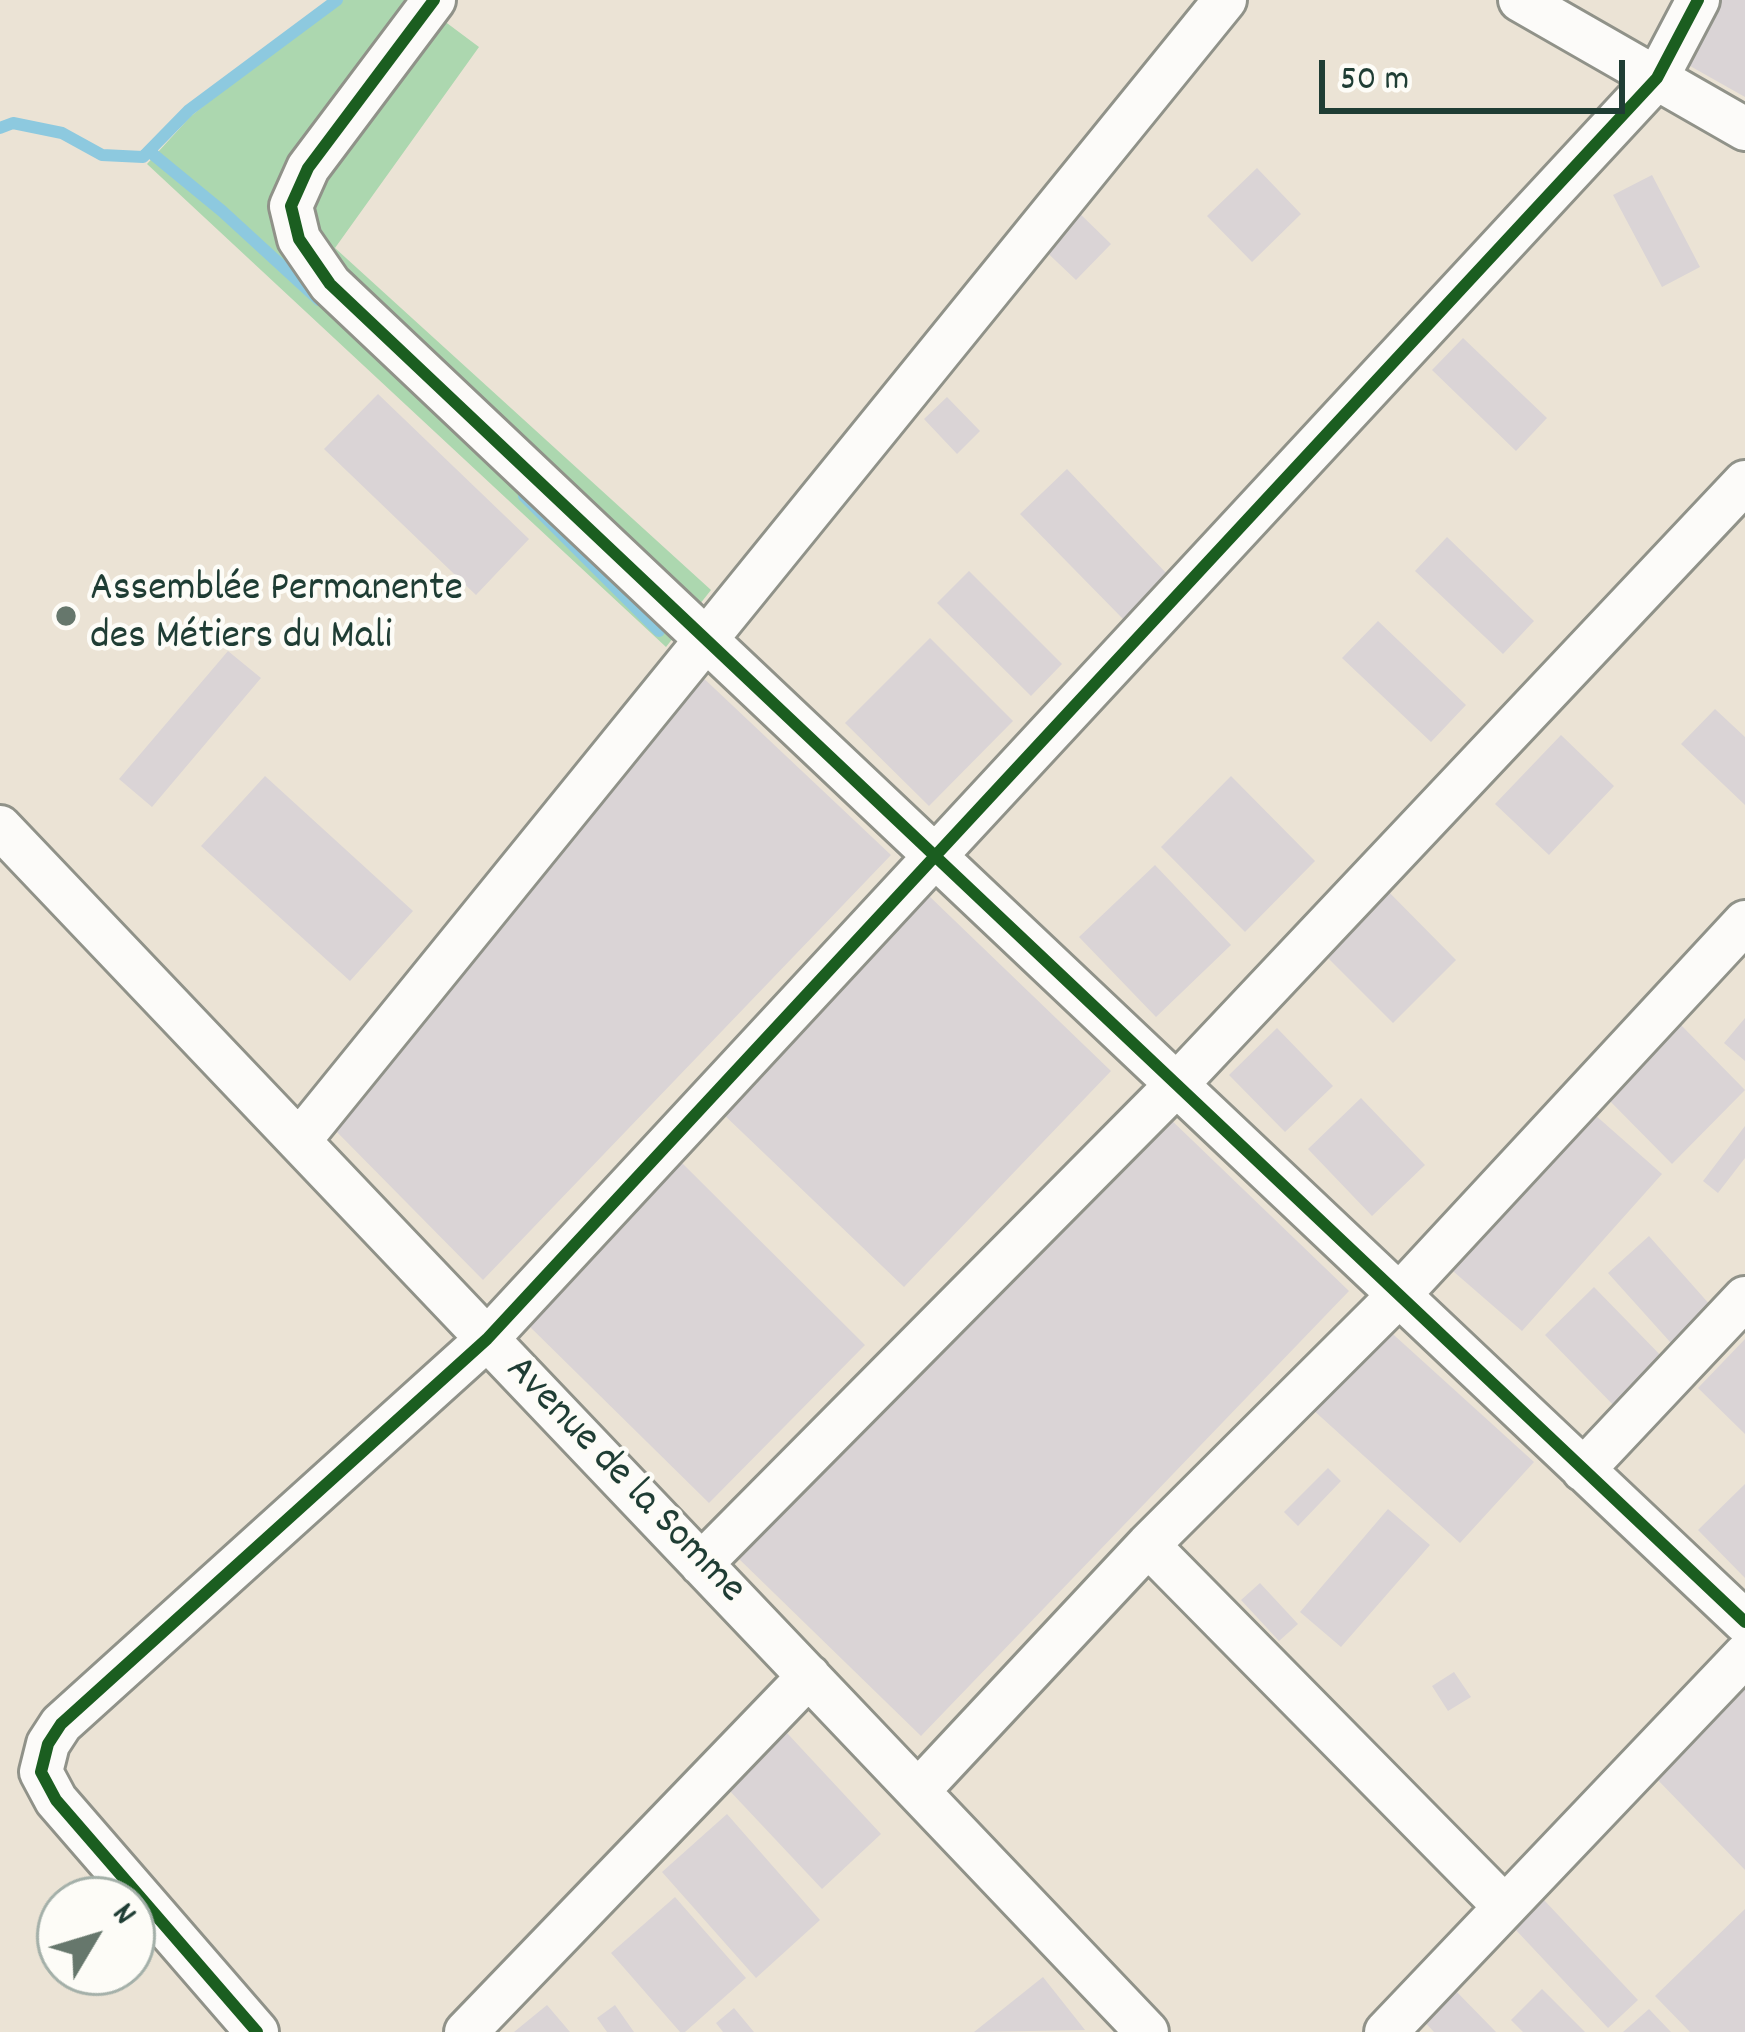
<!DOCTYPE html>
<meta charset="utf-8">
<style>
body{margin:0}
#map{position:relative;width:1745px;height:2032px;overflow:hidden;background:#ebe3d5;font-family:Dekko,sans-serif}
canvas{display:block}
.north{position:absolute;left:36px;top:1876px;width:120px;height:120px;box-sizing:border-box;background:#fdfcf7;border:3px solid #a4b0a9;border-radius:50%;rotate:52deg;font-size:33px;font-weight:700;line-height:48px;text-align:center;color:#1f3d34}
.north::after{content:'';display:block;margin:auto;width:42px;height:54px;background:#66776c;clip-path:polygon(50% 0,100% 100%,50% 72%,0 100%)}
.scale{position:absolute;left:1319px;top:60px;width:306px;height:54px;box-sizing:border-box;border:6px solid #1f3d34;border-top:0;padding-left:15px;font-size:36px;line-height:42px;white-space:nowrap;color:#1f3d34;-webkit-text-stroke:9px #fdfcf7;paint-order:stroke}
</style>
<div id="map">
<canvas width="1745" height="2032"></canvas>
<div class="north">N</div>
<div class="scale">50 m</div>
</div>
<script>
const ctx = document.querySelector('canvas').getContext('2d');
ctx.lineJoin = 'round';
function paint(path, color) {
  ctx.fillStyle = color;
  ctx.fill(path, 'evenodd');
}
function poly(rows) {
  const path = new Path2D();
  for (const r of rows) {
    path.moveTo(r[0], r[1]);
    for (let i = 2; i < r.length; i += 2) path.lineTo(r[i], r[i + 1]);
  }
  return path;
}
function stroke(path, color, width, dash) {
  ctx.strokeStyle = color;
  ctx.lineWidth = width;
  ctx.lineCap = dash ? 'butt' : 'round';
  ctx.setLineDash(dash || []);
  ctx.stroke(path);
}
function drawText(font, color, halo, rows, align = 'center') {
  ctx.font = font + ' Dekko,sans-serif';
  ctx.lineWidth = 9;
  ctx.setLineDash([]);
  ctx.textBaseline = 'middle';
  ctx.strokeStyle = halo;
  ctx.fillStyle = color;
  for (const [text, x, y, turn = 0] of rows) {
    ctx.save();
    ctx.translate(x, y);
    ctx.rotate((+turn || 0) * Math.PI / 180);
    ctx.textAlign = isNaN(turn) ? turn : align;
    if (halo) ctx.strokeText(text, 0, 0);
    ctx.fillText(text, 0, 0);
    ctx.restore();
  }
}
paint(poly([
 [337,0,416,0,479,47,335,248,711,590,666,647,147,164,191,116]
]), '#acd7af');
stroke(poly([
 [0,128,13,123,62,133,102,155,143,157,189,110,337,0],
 [149,151,222,211,319,300],
 [524,496,659,631]
]), '#8dc9df', 12);
paint(poly([
 [1718,0,1745,0,1745,97,1683,62],
 [1257,168,1301,214,1252,262,1207,216],
 [1652,175,1700,267,1662,287,1613,195],
 [1072,206,1111,244,1076,280,1037,243],
 [1463,338,1547,418,1516,451,1432,370],
 [378,394,529,539,476,595,324,449],
 [947,397,980,431,957,454,924,419],
 [1067,469,1168,575,1123,619,1020,514],
 [1447,537,1534,621,1503,654,1415,571],
 [969,571,1062,664,1031,696,937,603],
 [1378,621,1466,705,1431,742,1342,658],
 [930,638,1013,721,929,806,845,723],
 [228,651,261,678,152,807,119,779],
 [697,672,891,855,483,1280,333,1128],
 [1715,709,1745,737,1745,805,1681,744],
 [1561,735,1614,786,1549,855,1495,804],
 [265,776,413,911,350,981,201,846],
 [1231,776,1315,861,1245,932,1161,847],
 [1155,865,1231,945,1156,1017,1079,937],
 [1377,880,1456,960,1393,1023,1314,944],
 [927,894,1111,1071,904,1287,720,1111],
 [1745,1018,1745,1061,1724,1043],
 [1679,1023,1745,1090,1672,1164,1605,1096],
 [1277,1028,1333,1086,1285,1132,1229,1075],
 [1361,1098,1425,1165,1372,1216,1308,1149],
 [1586,1107,1662,1174,1522,1331,1446,1265],
 [1165,1114,1349,1291,921,1736,738,1558],
 [1745,1126,1745,1158,1718,1193,1703,1181],
 [681,1162,865,1345,709,1503,524,1321],
 [1649,1236,1711,1306,1671,1343,1608,1273],
 [1594,1287,1669,1364,1620,1412,1545,1335],
 [1384,1326,1534,1462,1460,1543,1311,1408],
 [1745,1339,1745,1434,1698,1388],
 [1328,1468,1341,1481,1298,1526,1284,1512],
 [1745,1484,1745,1578,1698,1530],
 [1388,1509,1430,1545,1341,1647,1300,1612],
 [1260,1583,1298,1624,1279,1641,1241,1600],
 [1454,1672,1471,1697,1448,1711,1432,1686],
 [1745,1687,1745,1870,1654,1776],
 [787,1733,881,1834,822,1889,728,1789],
 [727,1814,820,1920,756,1978,662,1872],
 [675,1897,746,1978,685,2032,680,2032,611,1953],
 [1544,1900,1638,2000,1608,2028,1514,1928],
 [1745,1909,1745,2032,1690,2032,1655,1996],
 [1043,1977,1085,2030,974,2032],
 [1452,1987,1496,2032,1434,2032,1421,2018],
 [1542,1989,1585,2032,1523,2032,1511,2020],
 [547,2005,570,2032,514,2032],
 [615,2005,634,2032,607,2032,597,2018],
 [734,2008,754,2032,723,2032,716,2023],
 [1649,2009,1671,2032,1623,2032]
]), '#dad4d6');
const minor = poly([
 [434,0,308,168,291,206,299,239,330,284,1745,1622],
 [1520,0,1745,129],
 [0,827,1147,2032],
 [299,1141,1225,0],
 [1583,1470,1745,1298],
 [1148,1545,1505,1907],
 [701,1564,1177,1084,1745,482],
 [918,1791,1148,1545,1399,1295,1745,922],
 [257,2032,56,1800,41,1772,48,1744,61,1724,487,1339,1657,78,1698,0],
 [466,2032,809,1676],
 [1386,2032,1745,1655]
]);
stroke(minor, '#909289', 48);
stroke(minor, '#fcfbf9', 42);
stroke(poly([
 [434,0,308,168,291,206,299,239,330,284,1745,1622],
 [257,2032,56,1800,41,1772,48,1744,61,1724,487,1339,1657,78,1698,0]
]), '#1b5e20', 12);
for (const [x, y, r, color] of [
 [66,616,12,"#66776c"]
]) {
  const dot = new Path2D();
  dot.arc(x, y, r, 0, 2 * Math.PI);
  ctx.fillStyle = color;
  ctx.fill(dot);
  stroke(dot, '#fdfcf7', 4.5);
}
drawText('42px', '#1f3d34', '#fdfcf7', [
 ["Assemblée Permanente",90,592],
 ["des Métiers du Mali",90,640]
], 'left');
drawText('42px', '#1f3d34', '#fdfcf7', [
 ["Avenue de la Somme",623,1482,46]
]);
</script>
